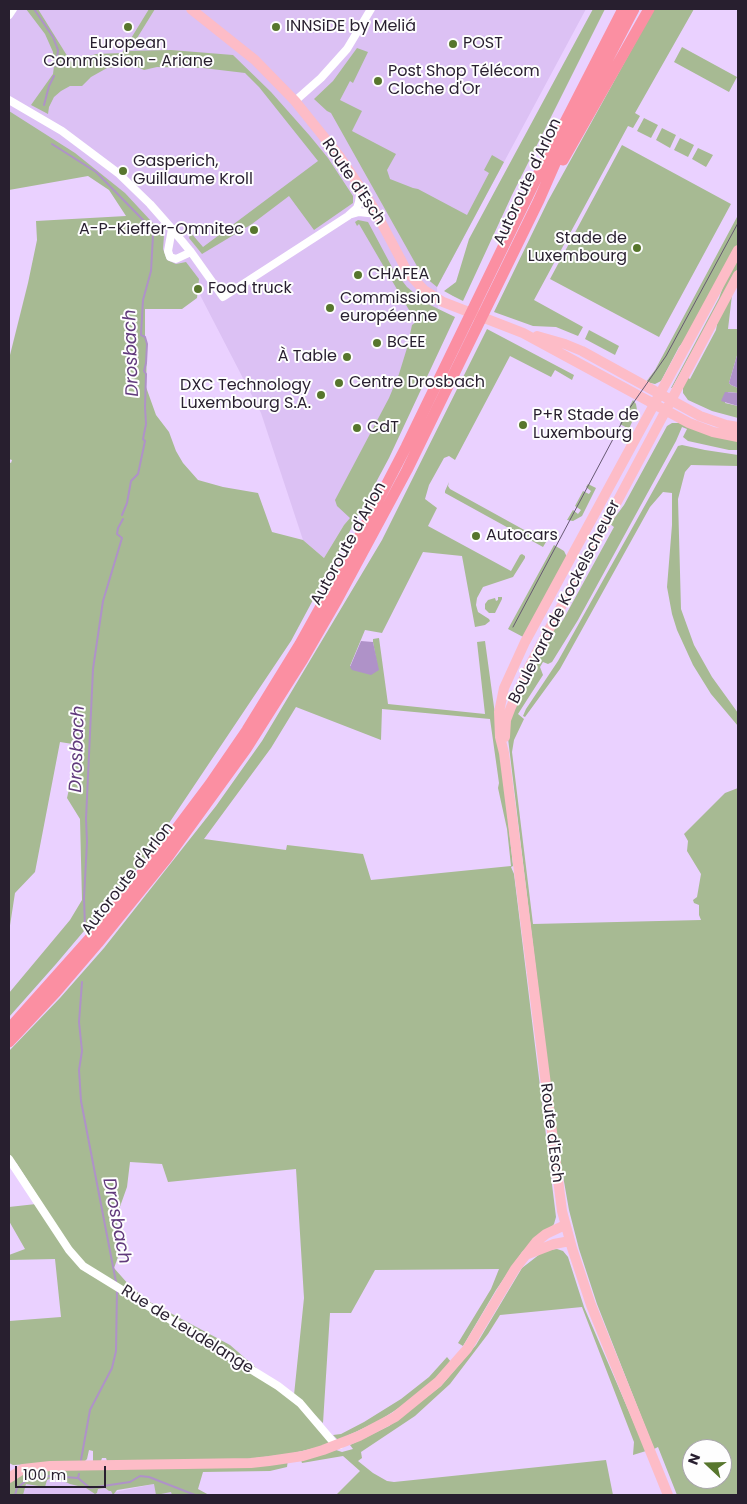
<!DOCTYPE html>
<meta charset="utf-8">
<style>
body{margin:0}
#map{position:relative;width:747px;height:1504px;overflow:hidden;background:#ead1ff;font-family:Poppins,sans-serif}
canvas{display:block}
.frame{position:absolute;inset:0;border:10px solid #281f2f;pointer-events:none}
.north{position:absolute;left:682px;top:1439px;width:50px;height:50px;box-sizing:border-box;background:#fefefe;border:1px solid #a8a5ab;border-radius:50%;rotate:291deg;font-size:14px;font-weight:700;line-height:20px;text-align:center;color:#281f2f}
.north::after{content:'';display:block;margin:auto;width:18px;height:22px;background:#57762d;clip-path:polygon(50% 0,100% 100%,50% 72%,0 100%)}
.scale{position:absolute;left:15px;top:1466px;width:91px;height:22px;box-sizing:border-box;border:2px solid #281f2f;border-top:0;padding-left:6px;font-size:15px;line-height:18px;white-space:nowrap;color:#281f2f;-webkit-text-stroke:4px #fefefe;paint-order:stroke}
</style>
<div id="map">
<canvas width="747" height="1504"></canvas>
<div class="frame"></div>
<div class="north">N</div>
<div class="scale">100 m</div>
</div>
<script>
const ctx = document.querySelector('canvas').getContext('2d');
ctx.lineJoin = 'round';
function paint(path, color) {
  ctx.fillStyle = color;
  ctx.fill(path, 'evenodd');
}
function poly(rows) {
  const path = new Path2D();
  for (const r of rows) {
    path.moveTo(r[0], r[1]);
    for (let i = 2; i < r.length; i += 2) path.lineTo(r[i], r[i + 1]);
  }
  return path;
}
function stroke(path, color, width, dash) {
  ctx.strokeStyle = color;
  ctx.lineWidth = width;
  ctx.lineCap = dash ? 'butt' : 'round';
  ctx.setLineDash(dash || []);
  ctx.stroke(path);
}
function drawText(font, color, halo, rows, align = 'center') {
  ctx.font = font + ' Poppins,sans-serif';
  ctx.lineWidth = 4;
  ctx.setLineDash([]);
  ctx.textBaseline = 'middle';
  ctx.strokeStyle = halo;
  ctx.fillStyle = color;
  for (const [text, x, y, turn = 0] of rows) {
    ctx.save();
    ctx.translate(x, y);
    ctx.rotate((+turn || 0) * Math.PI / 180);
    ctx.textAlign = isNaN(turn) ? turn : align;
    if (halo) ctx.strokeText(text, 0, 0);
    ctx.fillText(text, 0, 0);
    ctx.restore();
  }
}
paint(poly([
 [9,9,586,9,437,287,438,313,354,514,344,525,324,558,303,540,261,413,200,295,165,260,113,186,9,120],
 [74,1477,97,1493,98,1489,105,1488,109,1491,115,1492,154,1484,172,1492,172,1495,15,1495,17,1488,34,1478]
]), '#dcc1f4');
paint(poly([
 [26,9,38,9,71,62,96,54,122,53,149,9,155,9,129,51,171,50,233,55,271,92,310,136,328,158,353,196,353,203,314,230,289,196,252,224,202,254,189,238,191,233,203,247,318,161,259,87,245,73,203,68,157,67,144,70,135,66,107,68,91,77,82,86,70,86,61,91,54,97,49,107,48,114,31,105,53,74,54,66,53,52,45,34],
 [593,9,605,9,512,195,463,301,453,296,444,291,456,282,469,239],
 [654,9,694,9,635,113,640,116,633,128,628,126,534,300,583,327,578,336,556,327,533,326,494,312,548,201],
 [682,47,737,77,729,92,674,62],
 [357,48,368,52,353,83,350,81,340,100,362,111,352,131,396,154,387,170,390,179,413,188,418,189,467,215,489,173,484,170,492,155,504,162,437,287,426,278,418,268,331,113,327,111,314,99,333,81],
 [9,111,75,153,125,193,164,235,163,249,167,260,176,264,186,262,199,279,197,298,182,309,145,309,145,337,147,344,146,387,156,415,169,432,176,451,183,463,198,480,223,487,258,493,272,532,303,540,324,558,344,525,350,518,337,506,335,500,389,398,399,374,407,348,412,325,416,322,359,224,357,226,355,222,358,220,368,222,393,269,407,287,426,303,455,317,389,458,291,641,145,859,56,964,9,1017,9,993,70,920,82,900,80,819,67,798,79,745,60,742,35,872,15,893,9,932,9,462,11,463,12,460,9,459,9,359,28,283,37,240,36,221,126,216,109,190,88,176,9,190],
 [644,118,658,125,651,138,637,131],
 [662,128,676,135,670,148,656,140],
 [680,138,694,145,688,157,674,150],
 [622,145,731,204,659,337,550,279],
 [698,148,713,155,706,167,692,159],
 [737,217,738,244,689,335,679,347,661,381,655,384,646,382,655,370],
 [738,257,738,268,672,388,671,388,719,298,724,284],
 [732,295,728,329,738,329,738,352,729,383,731,385,738,388,738,393,728,392,725,403,738,406,738,418,712,411,688,400,683,393,683,386,686,377,690,379,716,330,718,319],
 [487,329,574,375,572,380,555,370,551,377,510,356,455,460,449,456,444,458,429,485,425,499,437,508,428,526,511,571,520,555,522,554,525,556,525,558,513,577,483,587,477,598,476,605,478,612,489,619,490,621,485,625,475,627,462,556,423,552,382,633,365,630,350,666,378,670,373,642,373,639,379,638,388,704,485,714,477,642,485,641,503,773,513,866,511,867,514,874,556,1217,554,1224,550,1229,522,1252,496,1290,463,1346,458,1343,491,1289,499,1269,375,1270,351,1313,330,1313,323,1423,294,1395,304,1298,296,1169,168,1182,162,1164,130,1162,127,1187,117,1215,118,1257,114,1268,129,1285,148,1301,230,1345,261,1372,89,1267,72,1250,17,1164,9,1155,9,1051,60,998,104,948,216,806,262,741,382,540],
 [296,707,381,740,382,709,490,719,499,783,498,788,507,829,511,866,371,880,363,854,287,845,286,850,204,839,271,748],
 [589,330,619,346,615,355,585,339],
 [633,400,636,404,637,410,629,429,620,424],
 [672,423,680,423,738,440,738,450,729,450,688,441,683,437,687,429,682,427,676,441,578,620,552,662,548,664,543,662,540,667,543,675,518,714,524,719,514,740,512,752,533,924,701,920,699,915,699,905,694,903,693,900,697,897,701,874,687,851,688,841,684,834,725,793,738,788,738,1495,677,1495,658,1447,654,1449,597,1304,579,1249,569,1210,556,1136,507,730,510,718,552,632,563,620,614,527,610,524,624,505,667,426],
 [692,1449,722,1449,722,1479,692,1479],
 [682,445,705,450,738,455,738,466,691,465,685,472,678,499,681,609,694,645,712,677,738,713,738,726,711,694,693,665,677,630,672,614,667,587,672,525,672,493,663,492,650,507,560,669,525,717,523,716,526,709,558,661,678,446],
 [449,482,448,486,450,489,546,542,543,547,445,493,445,491],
 [588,484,596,488,582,516,573,521,567,520,573,510,578,514,581,510,575,506,583,491,589,494,591,491,586,487],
 [554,545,564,551,567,557,525,638,508,629],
 [498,597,502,597,502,599,495,613,489,613,485,609,485,604,488,600,495,598,496,601,498,600],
 [36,1204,67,1253,89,1274,133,1298,279,1389,298,1405,329,1442,328,1445,289,1454,247,1459,107,1461,106,1458,102,1458,101,1461,93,1461,93,1451,89,1450,87,1459,85,1461,13,1465,9,1463,9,1321,61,1317,55,1259,9,1260,9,1255,25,1249,9,1221,9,1207],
 [557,1249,563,1251,568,1257,584,1307,646,1451,633,1455,634,1442,582,1307,500,1315,488,1334,450,1384,415,1416,361,1452,362,1458,358,1461,373,1473,387,1481,394,1482,606,1460,613,1495,336,1495,360,1471,343,1456,302,1463,301,1460,336,1450,342,1452,353,1449,350,1445,389,1426,441,1386,476,1345,522,1268,540,1254,550,1250],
 [447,1357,451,1362,432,1382,405,1404,377,1422,338,1440,333,1435,341,1434,364,1422,401,1399,429,1377],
 [288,1459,287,1467,270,1471,203,1472,198,1489,209,1495,172,1495,171,1492,156,1495,154,1484,117,1490,113,1495,111,1491,109,1491,105,1488,98,1489,97,1493,95,1494,86,1488,70,1484,57,1478,51,1478,47,1480,45,1487,26,1484,23,1495,9,1495,9,1478,17,1472]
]), '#a7ba93');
paint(poly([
 [738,352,738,388,731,385,729,383],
 [725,392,738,393,738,406,721,401],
 [361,641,373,642,379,670,371,675,352,670,350,667]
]), '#af92c8');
stroke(poly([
 [34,9,53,37,58,50,56,66],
 [44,105,49,86,54,76],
 [52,144,96,172,147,224,153,235,151,271,143,300,141,335,145,337,147,344,146,363,144,371,146,374,145,407,146,424,143,439,145,441,138,474,131,481,127,503,122,515],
 [85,927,84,898,87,842,86,819,93,669,103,601,122,538,117,534,118,528,123,519],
 [82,982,79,1022,82,1051,79,1070,81,1101,116,1282],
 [81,1460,90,1410,112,1368,116,1351,117,1289],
 [79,1474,78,1478,90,1488,130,1482,140,1476,149,1477,195,1495],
 [15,1495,17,1488,27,1480,50,1476,78,1478]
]), '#af92c8', 2);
stroke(poly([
 [9,15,13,9],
 [9,100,62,131,118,173,150,204,172,229,191,252,223,297,348,216,357,208,359,202,361,187],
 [295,101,321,78,347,49,371,9],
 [352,214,359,212,377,214],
 [172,229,168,251,170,257,176,259,191,252],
 [9,1159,69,1250,83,1266,278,1386,300,1403,334,1443,340,1445]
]), '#fff', 8);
stroke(poly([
 [191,9,255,60,295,101,340,157,373,207,408,273,424,290,443,302,523,333,689,423,713,432,738,437],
 [537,336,565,344,582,351,700,416,726,425,738,427],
 [505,737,506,720,511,707,530,665,738,275],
 [528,1254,554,1244,570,1241],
 [9,1478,23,1469,50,1466,251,1463,269,1461,303,1456,323,1450,359,1436,395,1417,438,1382,467,1349,515,1269,536,1242,546,1234,565,1225],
 [668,1495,591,1305,572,1248,562,1211,504,753,500,737,499,712,504,688,525,642,738,250]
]), '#fdbcc7', 10);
stroke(poly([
 [563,160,649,9],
 [9,1029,92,936,159,852,210,784,247,730,300,644,355,545,406,447,539,173,623,9],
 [9,1042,56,992,98,943,167,858,246,749,303,659,337,600,407,470,539,200,564,143,634,9]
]), '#fb8fa2', 11);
stroke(poly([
 [513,627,629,409,666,356,738,223]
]), '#665872', 1);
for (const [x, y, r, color] of [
 [128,27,5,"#57762d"],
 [276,27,5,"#57762d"],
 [453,44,5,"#57762d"],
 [378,81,5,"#57762d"],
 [123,171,5,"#57762d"],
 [254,230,5,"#57762d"],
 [637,248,5,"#57762d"],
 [358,275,5,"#57762d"],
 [198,289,5,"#57762d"],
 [330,308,5,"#57762d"],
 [377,343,5,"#57762d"],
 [347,357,5,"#57762d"],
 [339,383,5,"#57762d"],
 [321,395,5,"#57762d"],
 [523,425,5,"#57762d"],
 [357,428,5,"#57762d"],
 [476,536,5,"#57762d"]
]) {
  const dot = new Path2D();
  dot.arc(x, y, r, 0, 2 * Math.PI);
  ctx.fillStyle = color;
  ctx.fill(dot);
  stroke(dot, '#fefefe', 2);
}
drawText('16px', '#281f2f', '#fefefe', [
 ["INNSiDE by Meliá",286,27],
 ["European",128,44,"center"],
 ["Commission - Ariane",128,62,"center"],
 ["POST",463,44],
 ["Post Shop Télécom",388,72],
 ["Cloche d'Or",388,90],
 ["Gasperich,",133,162],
 ["Guillaume Kroll",133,180],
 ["A-P-Kieffer-Omnitec",244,230,"right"],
 ["Stade de",627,239,"right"],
 ["Luxembourg",627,257,"right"],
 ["CHAFEA",368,275],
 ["Food truck",208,289],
 ["Commission",340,299],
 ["européenne",340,317],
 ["BCEE",387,343],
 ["À Table",337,357,"right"],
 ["Centre Drosbach",349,383],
 ["DXC Technology",311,386,"right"],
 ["Luxembourg S.A.",311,404,"right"],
 ["P+R Stade de",533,416],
 ["Luxembourg",533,434],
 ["CdT",367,428],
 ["Autocars",486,536]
], 'left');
drawText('16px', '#281f2f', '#fefefe', [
 ["Route d'Esch",353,182,56],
 ["Autoroute d'Arlon",528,182,-65],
 ["Autoroute d'Arlon",349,544,-61],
 ["Boulevard de Kockelscheuer",565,602,-63],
 ["Autoroute d'Arlon",128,879,-52],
 ["Route d'Esch",551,1133,83],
 ["Rue de Leudelange",187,1330,32]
]);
drawText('italic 18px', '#613a7c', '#fefefe', [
 ["Drosbach",132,353,-92],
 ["Drosbach",78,749,-88],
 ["Drosbach",116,1221,79]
]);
</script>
